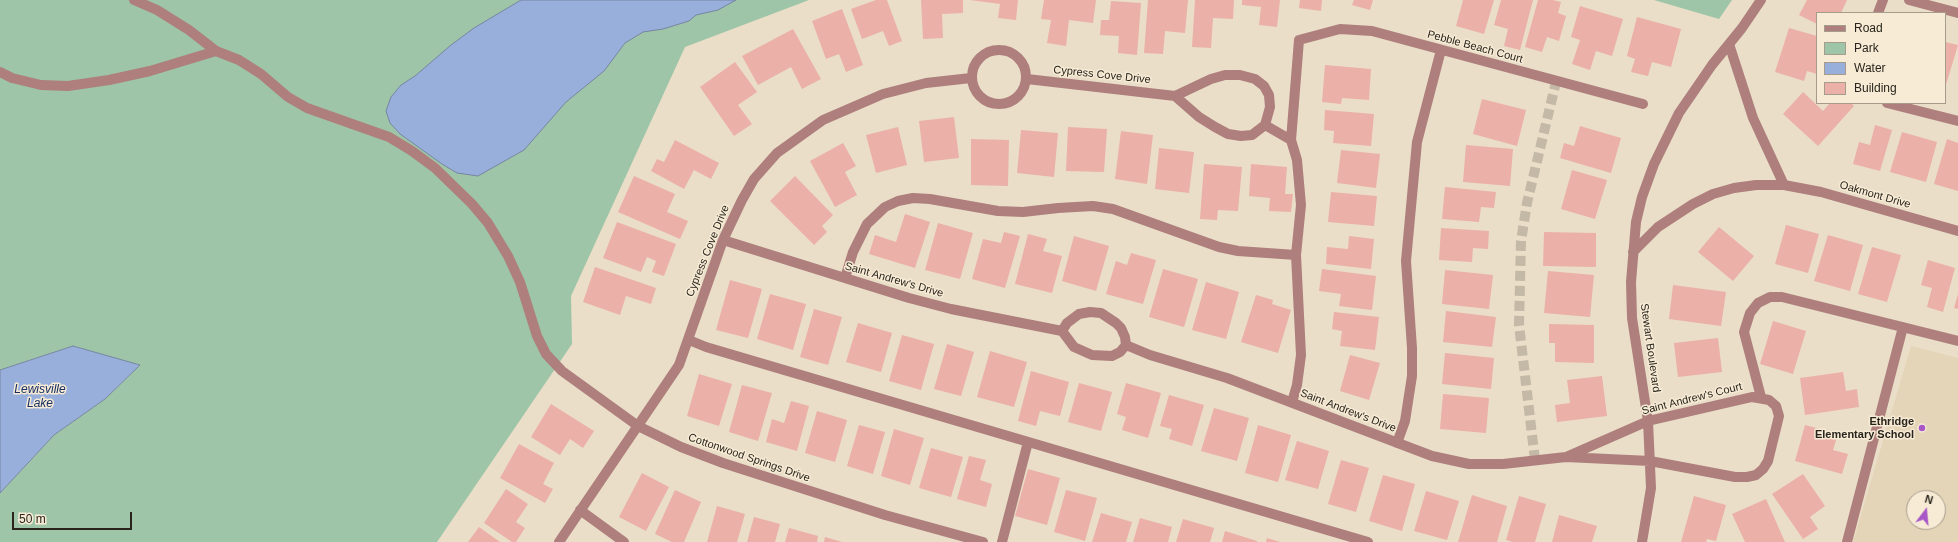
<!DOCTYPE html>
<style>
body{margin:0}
#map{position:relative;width:1958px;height:542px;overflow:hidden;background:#eadec8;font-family:Arial,sans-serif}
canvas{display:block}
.legend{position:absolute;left:1816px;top:12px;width:130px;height:92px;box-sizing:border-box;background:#f7ebd5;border:1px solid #a59c8b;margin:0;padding:5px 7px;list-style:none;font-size:12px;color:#29251d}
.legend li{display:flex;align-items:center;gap:8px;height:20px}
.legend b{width:20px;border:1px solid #a59c8b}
.north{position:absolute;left:1906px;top:490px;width:40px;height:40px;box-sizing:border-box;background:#f7ebd5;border:1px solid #a59c8b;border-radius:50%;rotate:16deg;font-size:11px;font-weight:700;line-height:16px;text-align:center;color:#29251d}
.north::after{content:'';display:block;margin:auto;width:14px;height:18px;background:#a857c7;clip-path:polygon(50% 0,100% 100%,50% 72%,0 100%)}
.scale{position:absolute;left:12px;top:512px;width:120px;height:18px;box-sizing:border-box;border:2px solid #29251d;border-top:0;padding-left:5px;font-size:12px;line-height:14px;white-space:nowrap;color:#29251d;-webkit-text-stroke:3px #f7ebd5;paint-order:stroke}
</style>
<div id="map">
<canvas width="1958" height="542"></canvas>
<ul class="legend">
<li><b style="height:5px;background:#ae7f7c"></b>Road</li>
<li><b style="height:11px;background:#9ec5a7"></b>Park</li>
<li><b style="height:11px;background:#98afdb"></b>Water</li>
<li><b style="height:11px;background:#ebb0a8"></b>Building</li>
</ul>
<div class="north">N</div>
<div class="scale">50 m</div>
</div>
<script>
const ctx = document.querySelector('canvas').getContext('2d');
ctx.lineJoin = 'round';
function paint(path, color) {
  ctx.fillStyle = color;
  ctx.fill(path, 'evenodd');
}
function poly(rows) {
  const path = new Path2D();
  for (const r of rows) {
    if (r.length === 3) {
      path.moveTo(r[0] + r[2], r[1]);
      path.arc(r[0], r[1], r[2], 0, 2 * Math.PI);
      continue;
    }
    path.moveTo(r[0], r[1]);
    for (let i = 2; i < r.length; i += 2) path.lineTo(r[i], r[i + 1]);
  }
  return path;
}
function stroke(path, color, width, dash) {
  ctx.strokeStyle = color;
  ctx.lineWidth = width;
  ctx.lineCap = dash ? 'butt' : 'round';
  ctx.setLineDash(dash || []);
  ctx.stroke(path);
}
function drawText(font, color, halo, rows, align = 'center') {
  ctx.font = font + ' Arial,sans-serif';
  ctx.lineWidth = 3;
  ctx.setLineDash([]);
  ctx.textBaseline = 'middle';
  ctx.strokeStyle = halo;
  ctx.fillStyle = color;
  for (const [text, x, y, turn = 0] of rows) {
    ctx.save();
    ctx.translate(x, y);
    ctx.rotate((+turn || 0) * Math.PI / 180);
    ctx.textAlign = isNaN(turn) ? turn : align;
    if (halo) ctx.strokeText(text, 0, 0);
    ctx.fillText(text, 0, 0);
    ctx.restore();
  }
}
paint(poly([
 [1911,346,1958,358,1958,542,1853,542],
 [1914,498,1938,498,1938,522,1914,522]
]), '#e4d5b8');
paint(poly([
 [0,0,809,0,685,47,571,296,572,344,437,542,0,542,0,493,54,435,105,399,139,366,73,346,0,370],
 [1654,0,1732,0,1719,19]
]), '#9ec5a7');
const water = poly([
 [521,0,736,0,718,10,696,15,689,21,663,29,643,32,625,43,604,71,566,102,524,150,478,176,457,173,442,164,400,134,390,123,386,111,391,97,401,85,415,76,451,45,474,28,521,0],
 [73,346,140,365,105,399,54,435,0,493,0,370,73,346]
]);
paint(water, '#98afdb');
stroke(water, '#7786a2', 1);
paint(poly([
 [876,0,887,0,902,41,889,46,883,31,862,39,851,9],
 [921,0,963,0,963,13,942,14,943,38,923,39],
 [970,0,1018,0,1016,20,998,18,1000,4],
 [1044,0,1096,0,1093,23,1069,20,1066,46,1047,43,1051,20,1041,19],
 [1148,0,1188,0,1185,33,1165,31,1163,54,1144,53],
 [1195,0,1234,0,1233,19,1213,18,1211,48,1192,47],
 [1242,0,1280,0,1277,27,1259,25,1261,7,1242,5],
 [1300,0,1322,0,1321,11,1299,8],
 [1354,0,1373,0,1370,10,1352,5],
 [1463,0,1494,0,1484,34,1456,26],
 [1501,0,1533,0,1520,50,1504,46,1508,29,1494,25],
 [1538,0,1553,0,1561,2,1558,13,1566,16,1559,41,1547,37,1542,52,1525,47],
 [1807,0,1847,0,1841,13,1817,13,1817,24,1799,15],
 [1111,1,1141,3,1137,55,1118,53,1119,36,1100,35,1101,20,1109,20],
 [1580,6,1623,19,1612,56,1596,51,1590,70,1572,64,1580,40,1571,37],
 [842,9,863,65,846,72,839,54,826,59,812,21],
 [1637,17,1681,29,1671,67,1652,62,1648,76,1631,72,1635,59,1627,56],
 [1789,28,1817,36,1817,74,1807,71,1804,81,1775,72],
 [793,29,821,79,802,89,791,67,758,85,742,56],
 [1945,42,1958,45,1945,88],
 [735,62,757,92,738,105,752,124,734,136,700,87],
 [1325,65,1371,69,1369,100,1342,98,1341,104,1322,102],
 [1803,92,1823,111,1830,103,1851,103,1854,106,1818,146,1783,114],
 [1482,99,1526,110,1517,146,1473,134],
 [1325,110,1374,114,1371,146,1333,143,1334,131,1324,130],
 [954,117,959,158,924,162,919,121],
 [1875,125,1892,130,1880,171,1853,164,1859,142,1870,145],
 [1580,126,1621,138,1611,173,1560,158,1564,143,1574,146],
 [898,127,907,165,876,173,866,135],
 [1068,127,1107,129,1104,172,1066,171],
 [1021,130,1058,133,1054,177,1017,173],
 [1121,131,1153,135,1147,184,1115,179],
 [1902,132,1937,142,1926,182,1890,172],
 [971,139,1009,140,1008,186,971,185],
 [1947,139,1958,143,1958,191,1934,184],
 [675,140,719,163,711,179,694,170,684,189,651,171,657,159,664,162],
 [843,143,856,166,845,172,857,195,835,207,810,161],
 [1466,145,1513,149,1510,186,1463,182],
 [1159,148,1194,152,1189,193,1155,189],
 [1341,150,1380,154,1376,188,1337,183],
 [1204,164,1242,167,1238,211,1218,210,1217,220,1200,219],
 [1251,164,1287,167,1285,194,1293,194,1291,212,1269,211,1270,198,1249,196],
 [1572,170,1607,180,1595,219,1561,209],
 [634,176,675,194,667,212,688,221,680,239,618,212],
 [795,176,833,215,822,226,827,232,814,245,770,201],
 [1445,187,1496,192,1494,208,1481,207,1479,222,1442,219],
 [1331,192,1377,196,1374,226,1328,222],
 [905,214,930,222,915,268,869,254,875,235,896,242],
 [617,222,676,244,664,276,652,272,656,261,647,257,641,272,603,258],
 [938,223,973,233,960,279,925,270],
 [1786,225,1819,234,1808,273,1775,264],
 [1719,227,1754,256,1733,281,1698,252],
 [1441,228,1489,231,1488,249,1473,248,1472,262,1439,260],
 [1004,232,1020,236,1005,288,972,279,983,239,1001,243],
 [1544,232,1596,233,1596,267,1543,266],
 [1028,234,1047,239,1043,251,1062,256,1052,293,1015,284],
 [1828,235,1863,245,1850,291,1814,281],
 [1074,236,1109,246,1096,291,1062,281],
 [1349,236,1374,239,1371,269,1326,264,1327,247,1348,249],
 [1872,247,1901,255,1887,302,1858,294],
 [1131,253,1156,260,1143,304,1106,294,1116,261,1127,265],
 [1928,260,1955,268,1943,312,1927,307,1932,288,1921,285],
 [595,267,656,288,651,304,626,296,620,315,583,302],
 [1163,269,1198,279,1184,327,1149,317],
 [1322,269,1376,276,1372,310,1339,306,1341,294,1319,291],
 [1445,270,1493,275,1489,309,1442,304],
 [1548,271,1594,275,1590,317,1544,313],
 [730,280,762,289,748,338,716,330],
 [1206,282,1239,292,1226,339,1192,330],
 [1673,285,1726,292,1721,326,1669,319],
 [770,294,806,304,793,350,757,339],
 [1958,294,1958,309,1954,308],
 [1256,295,1273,300,1272,304,1291,310,1278,353,1241,342],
 [814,309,842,317,828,365,800,357],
 [1446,311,1496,317,1492,347,1443,342],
 [1334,312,1379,317,1375,350,1340,346,1342,331,1332,329],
 [1773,321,1806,331,1793,374,1760,364],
 [858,323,892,333,881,372,846,362],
 [1549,324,1594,325,1594,363,1555,362,1555,343,1549,343],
 [902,335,934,344,921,390,889,381],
 [1718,338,1722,372,1678,377,1674,343],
 [947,344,974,352,961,396,934,389],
 [990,351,1027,362,1014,407,977,397],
 [1445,353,1494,358,1491,389,1442,384],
 [1350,355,1380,363,1369,400,1340,391],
 [1031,371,1069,382,1060,416,1040,411,1036,426,1018,421],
 [1843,372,1846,391,1857,389,1859,407,1805,415,1800,378],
 [699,374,732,384,719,426,687,416],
 [1602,376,1607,416,1557,422,1555,405,1570,403,1567,380],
 [1079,383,1112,392,1101,431,1068,422],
 [1126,383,1161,393,1148,438,1122,430,1126,417,1117,414],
 [742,385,772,393,758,441,729,432],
 [1443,394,1489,398,1486,433,1440,429],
 [1169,395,1204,405,1192,446,1169,439,1172,429,1160,426],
 [791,401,809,406,797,451,766,442,772,419,784,423],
 [551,404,594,431,583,448,570,439,560,455,531,437],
 [1214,408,1249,418,1237,461,1201,451],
 [817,411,847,420,835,462,805,453],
 [859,425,885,432,873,474,847,466],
 [1258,425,1291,435,1278,482,1245,473],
 [1805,425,1838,434,1833,450,1848,454,1842,474,1795,461],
 [894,429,924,438,910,485,881,476],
 [1297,441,1329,451,1318,489,1285,480],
 [519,444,554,463,543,484,553,489,545,503,500,478],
 [931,448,963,457,951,497,919,488],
 [969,456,986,460,980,480,992,484,986,507,957,499],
 [1341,460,1369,468,1356,512,1328,504],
 [1028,469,1060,478,1047,525,1015,516],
 [642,473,669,487,646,531,619,517],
 [1803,474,1825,506,1810,517,1818,529,1803,539,1772,494],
 [1383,475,1415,484,1402,531,1369,521],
 [506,489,528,504,516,522,525,528,516,542,512,542,484,523],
 [675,490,701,502,684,542,672,542,655,534],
 [1066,490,1097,498,1085,541,1054,532],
 [1426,491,1459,501,1447,540,1414,531],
 [1472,495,1507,506,1497,542,1458,542],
 [1519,496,1546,504,1535,542,1513,542,1506,540],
 [1694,496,1726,505,1716,541,1707,539,1706,542,1681,542],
 [1766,499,1785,542,1745,542,1732,514],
 [717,506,745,514,737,542,707,542],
 [1101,513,1132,522,1126,542,1092,542],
 [1559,515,1597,526,1592,542,1552,542],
 [754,517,780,524,775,542,747,542],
 [1140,518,1172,527,1168,542,1133,542],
 [1183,519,1214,528,1210,542,1176,542],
 [479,527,500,542,468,542],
 [789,528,818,536,817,542,785,542],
 [1225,531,1257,541,1257,542,1222,542],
 [825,537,842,542,824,542],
 [1267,538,1280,542,1266,542]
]), '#ebb0a8');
stroke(poly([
 [1535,460,1519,325,1521,241,1527,203,1556,82]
]), '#c3b9a6', 10, [10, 5]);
stroke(poly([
 [1909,0,1958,13],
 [1878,13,1883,0],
 [1729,44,1753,118,1784,185],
 [999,77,27],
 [216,51,239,60,261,74,288,97,307,108,389,137,412,151,435,168,472,204,488,223,508,256,520,282,537,336,546,354,562,371,638,426,681,447,723,463,885,515,983,542],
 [0,72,12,78,41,85,68,86,109,80,150,71,216,51,189,30,157,10,134,0],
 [1027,79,1175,96,1211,79,1225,75,1240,75,1255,79,1264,86,1269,95,1270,107,1265,125,1252,135,1241,136,1228,134,1215,127,1199,117,1175,96],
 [1887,103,1958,121],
 [1265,125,1291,140],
 [723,240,909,298,951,309,1062,331,1074,347,1092,355,1112,356,1120,352,1126,345,1125,337,1121,328,1116,323,1101,313,1090,312,1079,314,1067,323,1062,331],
 [1633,252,1658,227,1693,204,1713,194,1734,188,1756,185,1784,185,1821,192,1958,231],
 [845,278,853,252,867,224,885,207,898,201,913,198,930,199,998,211,1023,212,1058,208,1093,206,1113,209,1219,247,1238,251,1296,255],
 [689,340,706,347,1368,542],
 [1126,345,1150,355,1227,378,1432,456,1469,464,1503,464,1566,457,1650,461,1735,477,1747,477,1756,475,1763,469,1768,461,1779,416,1776,406,1769,400,1752,397,1648,421,1566,457],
 [1761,397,1744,332,1750,313,1758,303,1770,297,1782,297,1958,341],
 [1292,402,1297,385,1301,355,1296,255,1301,205,1297,160,1291,140,1299,40,1340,29,1372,31,1643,104],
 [1397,443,1405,421,1412,376,1412,348,1406,261,1417,142,1441,50],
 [580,510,624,542],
 [559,542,679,365,723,240,742,200,754,179,777,153,823,120,883,94,926,83,971,78],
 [1002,542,1028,442],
 [1642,542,1651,488,1648,421,1632,318,1631,282,1636,222,1642,197,1654,164,1679,113,1712,65,1742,28,1761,0],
 [1847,542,1903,327]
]), '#ae7f7c', 10);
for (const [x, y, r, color] of [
 [1922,428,4,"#a857c7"]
]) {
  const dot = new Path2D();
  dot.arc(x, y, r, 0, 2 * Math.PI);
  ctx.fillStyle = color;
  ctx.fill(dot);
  stroke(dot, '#f7ebd5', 1.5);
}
drawText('11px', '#29251d', '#f7ebd5', [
 ["Pebble Beach Court",1475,47,15],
 ["Cypress Cove Drive",1102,75,6],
 ["Oakmont Drive",1875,195,16],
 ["Cypress Cove Drive",708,251,-68],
 ["Saint Andrew's Drive",894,280,16],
 ["Stewart Boulevard",1650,348,82],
 ["Saint Andrew's Court",1692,399,-14],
 ["Saint Andrew's Drive",1348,411,21],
 ["Cottonwood Springs Drive",749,458,19]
]);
drawText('bold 11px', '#29251d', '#f7ebd5', [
 ["Ethridge",1914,422],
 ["Elementary School",1914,435]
], 'right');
drawText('italic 12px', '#172f65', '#f7ebd5', [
 ["Lewisville",40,390],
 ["Lake",40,404]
]);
</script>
